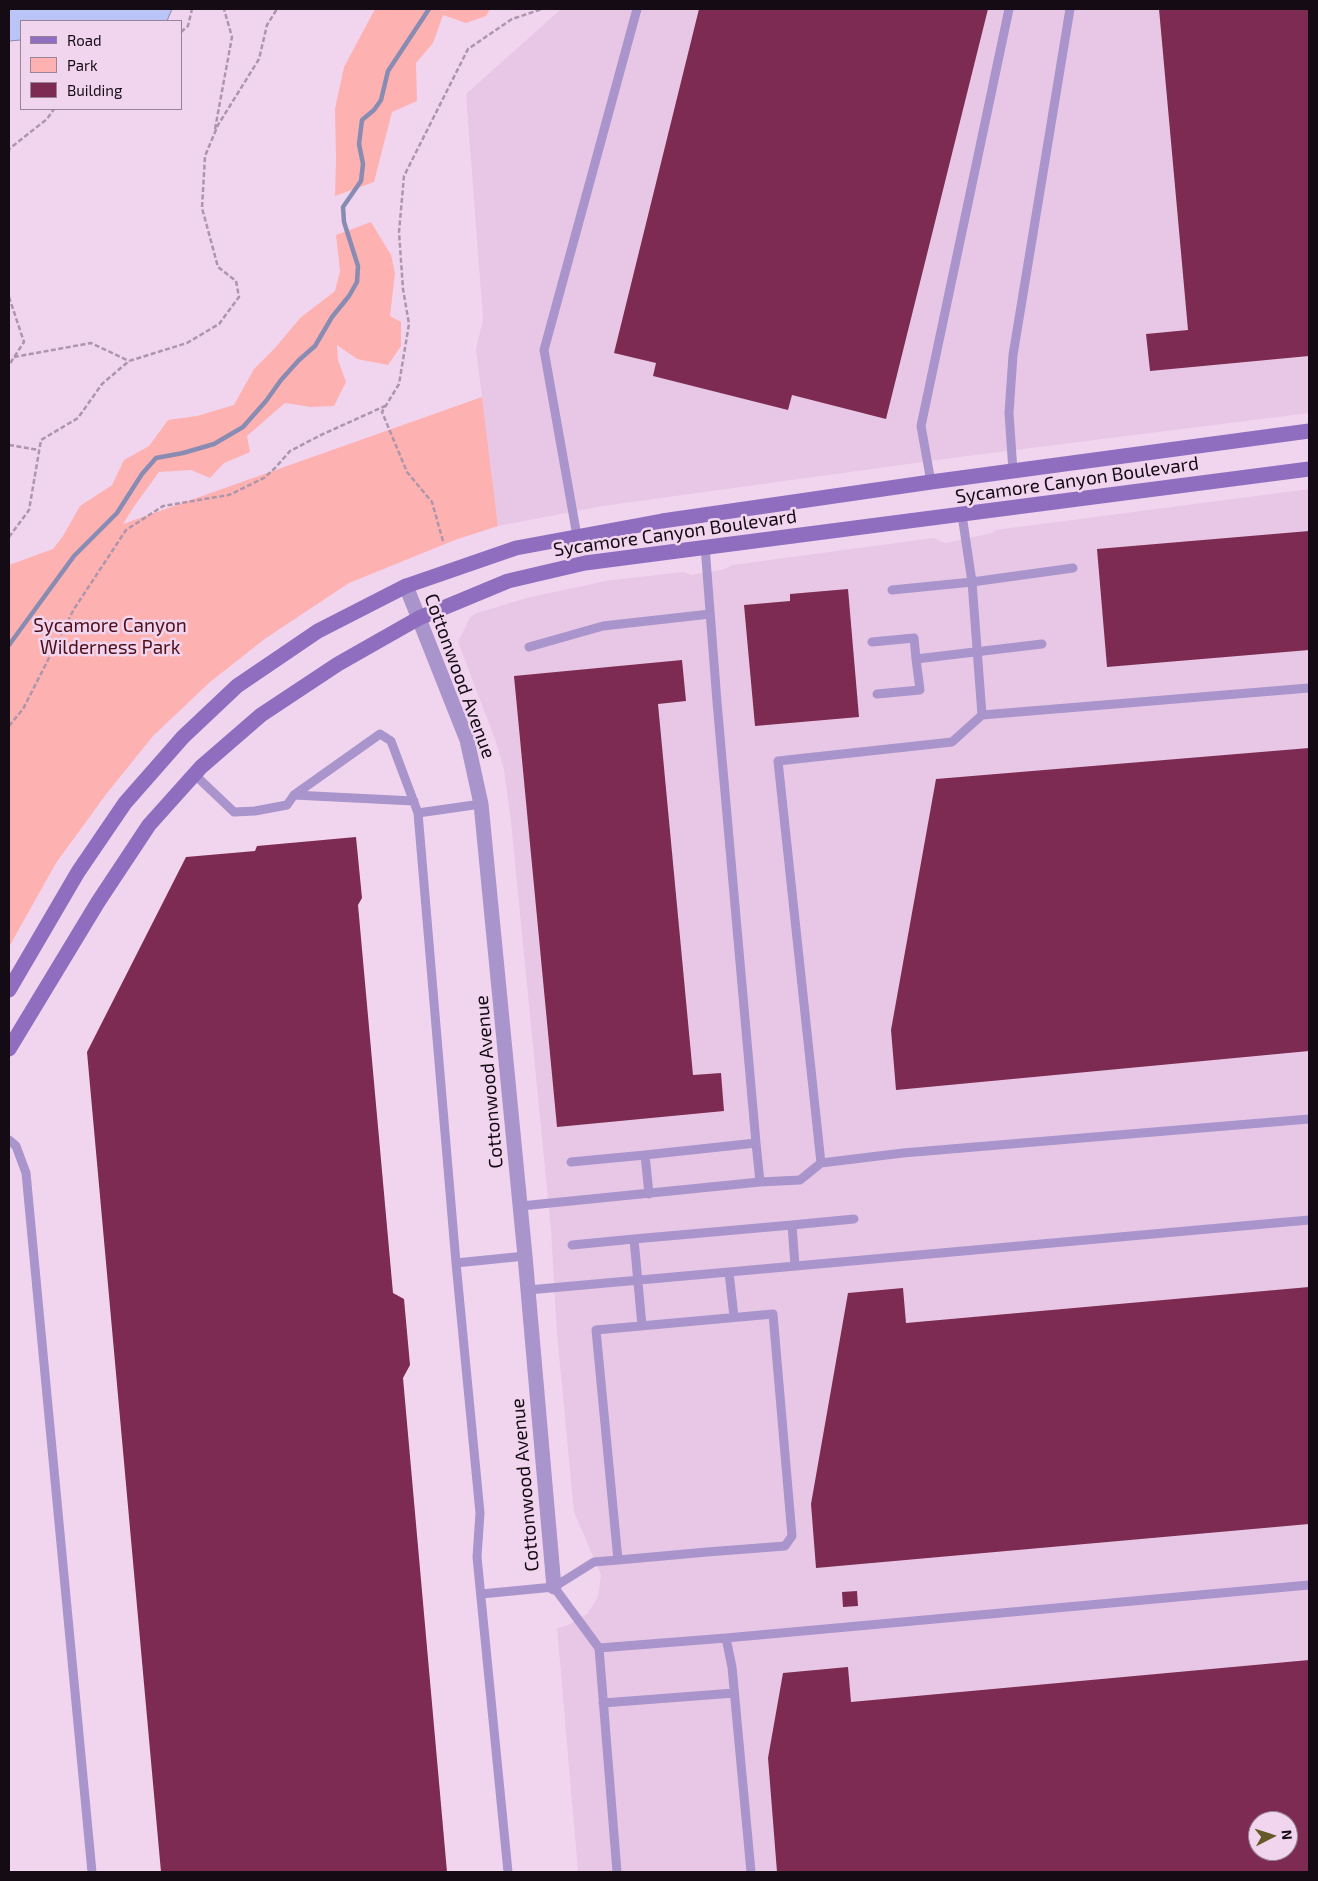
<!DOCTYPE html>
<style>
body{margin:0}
#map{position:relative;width:1318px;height:1881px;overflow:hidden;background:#f1d5ef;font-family:"Exo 2",sans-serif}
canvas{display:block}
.frame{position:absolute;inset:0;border:10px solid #140b14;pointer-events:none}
.legend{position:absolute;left:20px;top:20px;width:162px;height:90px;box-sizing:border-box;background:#f1d5ef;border:1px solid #998497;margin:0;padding:6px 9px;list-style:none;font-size:15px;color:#140b14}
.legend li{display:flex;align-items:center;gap:10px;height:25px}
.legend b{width:25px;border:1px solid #998497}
.north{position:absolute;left:1248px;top:1811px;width:50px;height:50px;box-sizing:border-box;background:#f1d5ef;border:1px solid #998497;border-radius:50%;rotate:85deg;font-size:14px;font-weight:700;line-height:20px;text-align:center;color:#140b14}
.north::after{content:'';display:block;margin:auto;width:18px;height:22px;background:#655a27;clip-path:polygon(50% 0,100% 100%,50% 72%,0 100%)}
</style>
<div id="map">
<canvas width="1318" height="1881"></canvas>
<div class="frame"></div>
<ul class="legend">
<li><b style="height:6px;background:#8f6ebf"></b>Road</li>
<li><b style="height:14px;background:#feb1b1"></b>Park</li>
<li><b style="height:14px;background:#7d2b52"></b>Building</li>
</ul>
<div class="north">N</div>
</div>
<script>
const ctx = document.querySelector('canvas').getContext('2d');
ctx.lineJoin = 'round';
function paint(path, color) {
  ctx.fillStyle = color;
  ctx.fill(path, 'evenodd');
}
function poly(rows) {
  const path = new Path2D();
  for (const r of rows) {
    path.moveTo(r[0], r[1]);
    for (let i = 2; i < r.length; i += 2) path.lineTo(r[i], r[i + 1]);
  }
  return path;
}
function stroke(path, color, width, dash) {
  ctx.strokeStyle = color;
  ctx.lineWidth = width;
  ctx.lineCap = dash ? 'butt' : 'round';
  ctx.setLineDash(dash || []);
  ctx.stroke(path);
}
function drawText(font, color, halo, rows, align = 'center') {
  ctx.font = font + ' "Exo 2",sans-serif';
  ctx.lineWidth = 5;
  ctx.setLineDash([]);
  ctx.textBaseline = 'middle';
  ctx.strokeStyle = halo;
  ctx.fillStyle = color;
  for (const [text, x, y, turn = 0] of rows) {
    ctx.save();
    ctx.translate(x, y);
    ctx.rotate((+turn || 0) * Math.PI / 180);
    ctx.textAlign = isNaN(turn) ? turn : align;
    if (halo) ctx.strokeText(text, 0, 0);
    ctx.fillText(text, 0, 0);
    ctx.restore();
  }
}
paint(poly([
 [561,9,1309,9,1309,413,952,458,603,506,498,526,476,349,483,319,466,94],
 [1309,489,1309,1872,578,1872,557,1628,568,1625,587,1614,598,1597,601,1575,574,1512,557,1334,551,1230,511,822,504,770,495,739,458,642,470,617,477,613,530,597,611,580,684,572,691,575,725,569,732,565,933,538,945,543,992,533,995,530],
 [1258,1821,1288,1821,1288,1851,1258,1851]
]), '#e8c7e6');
paint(poly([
 [375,9,490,9,486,16,466,23,443,15,433,43,416,63,417,101,392,112,374,182,335,196,336,158,335,109,344,67],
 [371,222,391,255,395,273,390,316,401,322,401,346,388,365,357,359,337,345,338,360,346,382,334,406,311,407,285,403,247,436,250,452,224,463,210,478,191,470,159,472,133,508,123,524,482,397,498,526,455,540,349,583,266,638,210,682,153,736,107,793,56,863,9,947,9,565,53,549,63,536,80,506,112,485,124,460,149,446,168,420,197,416,234,405,254,369,275,348,300,318,335,291,340,271,336,235]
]), '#feb1b1');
const water = poly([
 [9,9,172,9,167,21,21,21,21,40,9,41,9,9]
]);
paint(water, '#bac4f7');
stroke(water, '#888cb3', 1);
stroke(poly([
 [9,645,74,556,117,513,142,474,156,458,183,453,214,444,243,427,266,401,281,380,299,360,315,346,332,317,349,296,357,282,358,266,344,222,343,207,361,181,363,164,359,144,362,120,374,110,381,100,388,71,429,9]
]), '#888cb3', 4.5);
paint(poly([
 [699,9,988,9,886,419,792,395,788,410,653,376,656,363,614,353],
 [1159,9,1309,9,1309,356,1150,371,1146,334,1188,330],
 [1309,531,1309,650,1107,667,1097,549],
 [848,589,859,717,755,726,744,605,790,601,790,594],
 [682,660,686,701,658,704,693,1075,721,1073,724,1111,557,1127,514,676],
 [1309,748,1309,1051,896,1090,891,1030,936,779],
 [356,837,362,898,358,905,393,1293,404,1299,410,1365,403,1378,447,1872,161,1872,87,1052,186,857,255,851,257,846],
 [1309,1287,1309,1524,816,1568,811,1504,848,1293,903,1288,906,1323],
 [857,1591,858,1606,843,1607,842,1592],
 [1309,1660,1309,1872,777,1872,768,1758,783,1673,848,1667,851,1702],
 [1258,1821,1288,1821,1288,1851,1258,1851]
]), '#7d2b52');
stroke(poly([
 [181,32,188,26,192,9],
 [215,129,232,37,224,9],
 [9,152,9,149,47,119,54,109],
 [9,297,24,342,9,365],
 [14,357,91,343,129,361],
 [9,445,39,450],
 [9,537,29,510,41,440,78,418,102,384,129,361,187,343,219,324,239,297,236,281,218,267,202,208,205,156,218,125,259,59,267,25,277,9],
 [443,541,432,502,407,472,382,412,399,384,409,324,403,289,399,232,404,176,468,49,512,19,542,9],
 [9,726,23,709,74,609,126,530,163,506,229,495,264,478,275,468,290,451,321,435,385,406]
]), '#ad96ab', 2.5, [5, 2.5]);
stroke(poly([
 [1013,471,1009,413,1013,355,1070,9],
 [931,482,921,426,1009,9],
 [577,536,544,350,637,9],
 [705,546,717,702,756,1143],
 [892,590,972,582,1073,568],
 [872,642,914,638,916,659],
 [529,647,603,626,710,614],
 [877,694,920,690,916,659,1042,644],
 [982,715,1309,688],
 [194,774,234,812,255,811,287,805,294,795,380,734,391,741,418,813,456,1263,525,1256],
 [294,795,414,801],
 [418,813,481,804],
 [9,1140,16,1146,26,1173,92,1872],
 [571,1162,645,1155,649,1194],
 [821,1163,903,1153,1309,1119],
 [760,1182,800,1180,821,1163,778,761,952,742,982,715,972,582,962,515],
 [521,1206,760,1182,756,1143,645,1155],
 [792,1225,854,1219],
 [572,1245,634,1239],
 [456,1263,480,1513,477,1557,508,1872],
 [729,1272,734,1317],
 [528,1290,1309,1220],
 [642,1326,634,1239,792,1225,795,1266],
 [554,1587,599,1648,617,1872],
 [481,1594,554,1587,594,1562,618,1560,663,1556,707,1552,785,1546,792,1536,773,1314,596,1330,618,1560],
 [599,1648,726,1638],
 [603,1703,734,1693],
 [751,1872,732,1667,726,1638,1309,1585]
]), '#a994cb', 9);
stroke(poly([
 [406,586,467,740,481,804,525,1256,554,1587]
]), '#a994cb', 15);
stroke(poly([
 [9,990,78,872,125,803,183,737,237,686,318,631,406,586,516,548,662,521,931,482,1309,431],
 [9,1049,98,902,149,825,201,767,261,715,338,664,419,618,508,581,585,563,1309,469]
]), '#8f6ebf', 15);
drawText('19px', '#140b14', '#f1d5ef', [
 ["Sycamore Canyon Boulevard",1077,480,-8],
 ["Sycamore Canyon Boulevard",675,533,-8],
 ["Cottonwood Avenue",460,676,70],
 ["Cottonwood Avenue",489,1082,-95],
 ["Cottonwood Avenue",525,1485,-95]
]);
drawText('19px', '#4d0f16', '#f1d5ef', [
 ["Sycamore Canyon",110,626],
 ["Wilderness Park",110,648]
]);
</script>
